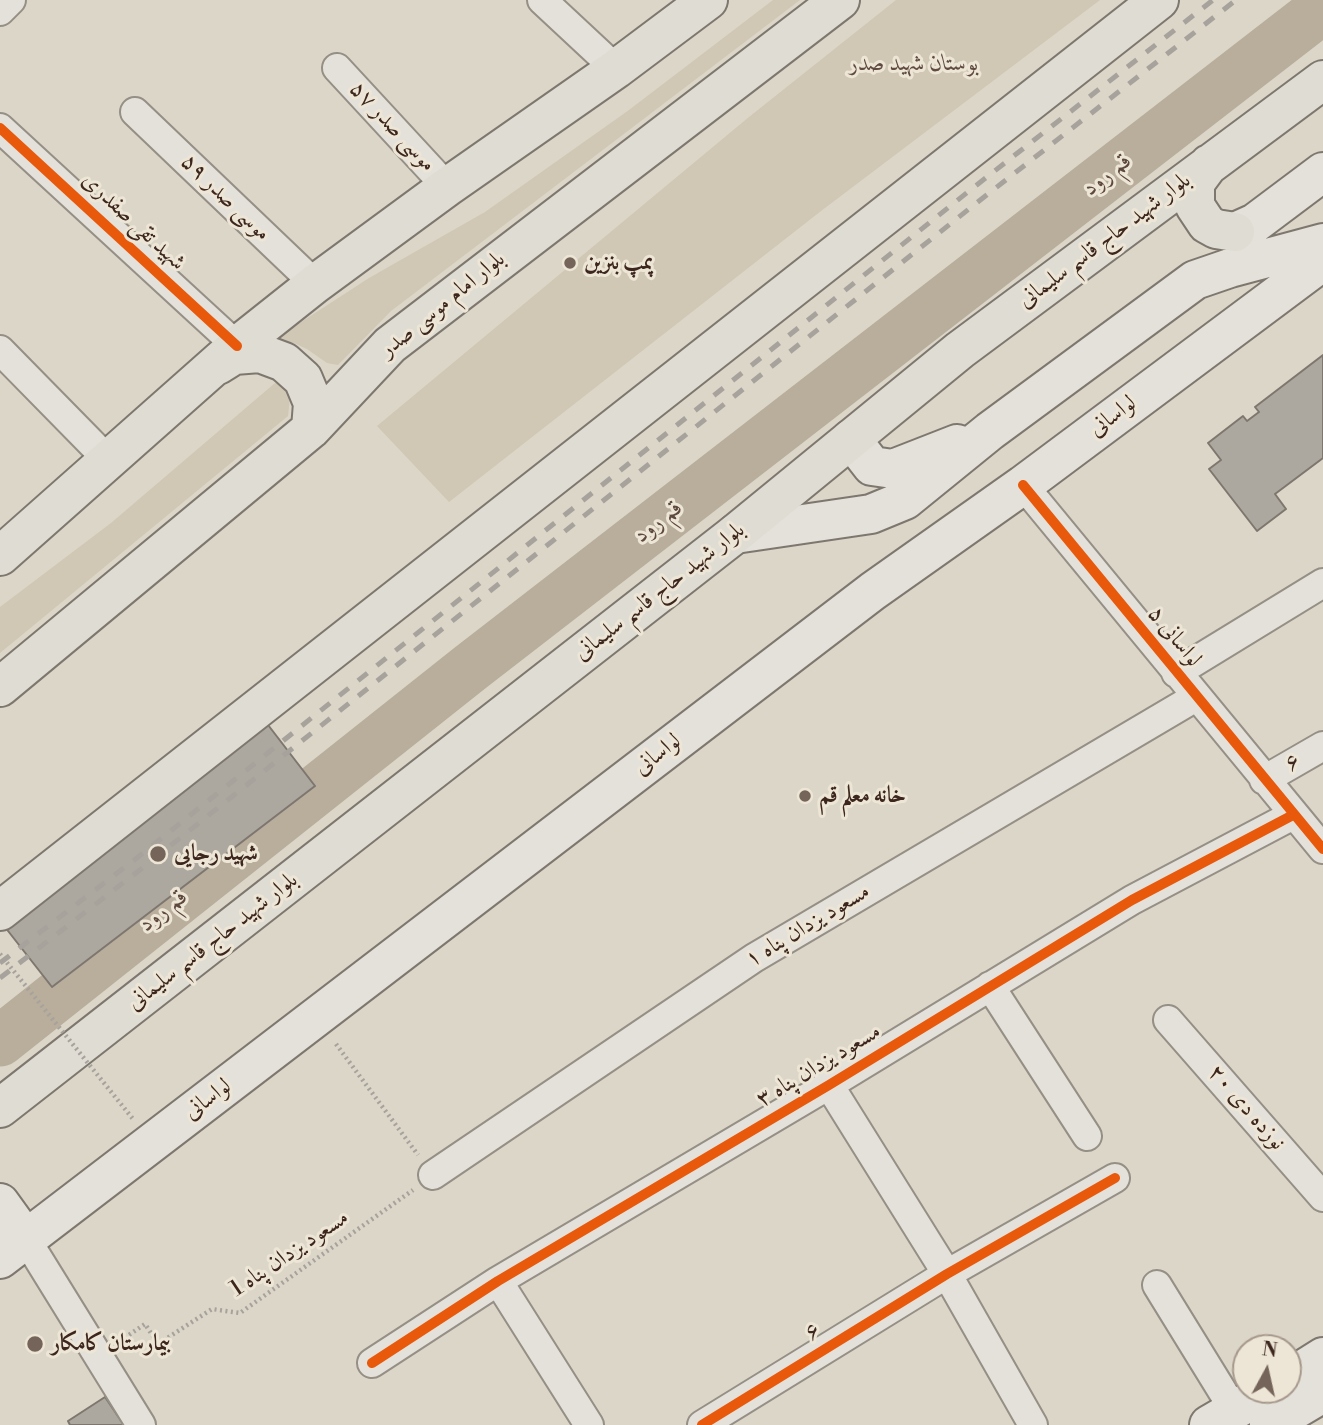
<!DOCTYPE html>
<meta charset="utf-8">
<style>
body{margin:0}
#map{position:relative;width:1323px;height:1425px;overflow:hidden;background:#dbd6c8;font-family:"Libre Bodoni",serif}
canvas{display:block}
.north{position:absolute;left:1232px;top:1334px;width:70px;height:70px;box-sizing:border-box;background:#ede6d6;border:2px solid #a6998c;border-radius:50%;rotate:8deg;font-size:19px;font-weight:700;line-height:28px;text-align:center;color:#3c261d}
.north::after{content:'';display:block;margin:auto;width:24px;height:32px;background:#746459;clip-path:polygon(50% 0,100% 100%,50% 72%,0 100%)}
</style>
<div id="map">
<canvas width="1323" height="1425"></canvas>
<div class="north">N</div>
</div>
<script>
const ctx = document.querySelector('canvas').getContext('2d');
ctx.lineJoin = 'round';
function paint(path, color) {
  ctx.fillStyle = color;
  ctx.fill(path, 'evenodd');
}
function poly(rows) {
  const path = new Path2D();
  for (const r of rows) {
    path.moveTo(r[0], r[1]);
    for (let i = 2; i < r.length; i += 2) path.lineTo(r[i], r[i + 1]);
  }
  return path;
}
function stroke(path, color, width, dash) {
  ctx.strokeStyle = color;
  ctx.lineWidth = width;
  ctx.lineCap = dash ? 'butt' : 'round';
  ctx.setLineDash(dash || []);
  ctx.stroke(path);
}
function drawText(font, color, halo, rows, align = 'center') {
  ctx.font = font + ' "Libre Bodoni",Amiri,serif';
  ctx.lineWidth = 6;
  ctx.setLineDash([]);
  ctx.textBaseline = 'middle';
  ctx.strokeStyle = halo;
  ctx.fillStyle = color;
  for (const [text, x, y, turn = 0] of rows) {
    ctx.save();
    ctx.translate(x, y);
    ctx.rotate((+turn || 0) * Math.PI / 180);
    ctx.textAlign = isNaN(turn) ? turn : align;
    if (halo) ctx.strokeText(text, 0, 0);
    ctx.fillText(text, 0, 0);
    ctx.restore();
  }
}
paint(poly([
 [773,0,800,0,391,311,338,365,327,363,307,349,294,343,272,341,369,278,485,212,629,110],
 [896,0,1100,0,821,211,449,502,377,426,749,117],
 [275,383,283,385,290,397,288,416,0,653,0,607,111,523]
]), '#d0c7b4');
stroke(poly([
 [0,1041,470,668,1323,8]
]), '#b9ad9c', 51);
const building = poly([
 [1323,355,1323,458,1275,494,1286,509,1257,531,1209,469,1221,460,1208,443,1243,416,1247,421,1259,412,1255,407,1323,355],
 [265,721,315,786,52,987,1,922,265,721],
 [105,1397,124,1425,70,1425,68,1421,105,1397]
]);
paint(building, '#ada89f');
stroke(building, '#7e776f', 2);
const street = poly([
 [542,0,616,69],
 [0,11,11,0],
 [337,68,447,187],
 [135,112,315,284],
 [0,128,237,346],
 [0,350,108,460],
 [1023,485,1323,849],
 [1176,673,1323,583],
 [1264,780,1323,746],
 [990,986,1087,1136],
 [1168,1020,1323,1197],
 [829,1085,947,1274,1033,1425],
 [433,1175,754,958,1196,697],
 [26,1239,141,1425],
 [498,1281,589,1425],
 [1157,1285,1234,1410],
 [372,1363,498,1281,829,1085,1132,900,1293,815],
 [702,1425,947,1274,1115,1178]
]);
const secondary = poly([
 [1235,232,1255,223,1323,172],
 [851,439,872,466,893,469,957,444],
 [735,534,871,514,905,500,990,431,1195,280,1230,268,1323,243],
 [0,1203,26,1239],
 [0,1259,873,591,1023,485,1323,261],
 [1288,1379,1323,1357],
 [1209,1425,1269,1390],
 [1269,1425,1323,1393]
]);
const primary = poly([
 [1209,164,1195,183,1195,206,1207,224,1216,229,1235,232],
 [218,365,234,355,260,353,284,362,303,379,313,403,311,429],
 [0,556,237,346,315,284,447,187,616,69,708,0],
 [0,687,311,429,390,345,840,0],
 [0,911,1159,0],
 [0,1108,735,534,960,350,1323,80]
]);
stroke(street, '#958f86', 32);
stroke(secondary, '#7e776f', 42);
stroke(primary, '#7e776f', 42);
stroke(poly([
 [336,1044,418,1155],
 [120,1341,145,1324,158,1344,212,1309,240,1313,413,1190]
]), '#a7a29c', 4.5, [2, 3.5]);
stroke(street, '#e4e1da', 28);
stroke(secondary, '#e4e1da', 38);
stroke(primary, '#dfdcd4', 38);
stroke(poly([
 [0,963,138,857,969,191,1213,0],
 [0,978,145,866,979,201,1236,0]
]), '#a7a29c', 5, [12, 12]);
stroke(poly([
 [0,954,133,1119]
]), '#a7a29c', 4.5, [2, 3.5]);
stroke(poly([
 [0,128,237,346],
 [1023,485,1323,849],
 [372,1363,498,1281,829,1085,1132,900,1293,815],
 [702,1425,947,1274,1115,1178]
]), '#e8590c', 10);
for (const [x, y, r, color] of [
 [570,263,7,"#746459"],
 [805,796,7,"#746459"],
 [158,854,9,"#746459"],
 [35,1344,9,"#746459"]
]) {
  const dot = new Path2D();
  dot.arc(x, y, r, 0, 2 * Math.PI);
  ctx.fillStyle = color;
  ctx.fill(dot);
  stroke(dot, '#ede6d6', 2.5);
}
drawText('italic 23px', '#5f4b3f', '#ede6d6', [
 ["بوستان شهید صدر",914,64]
]);
drawText('23px', '#3c261d', '#ede6d6', [
 ["موسی صدر ۵۷",392,127,47],
 ["موسی صدر ۵۹",225,198,44],
 ["شهید تقی صفدری",133,222,43],
 ["بلوار شهید حاج قاسم سلیمانی",1105,241,-37],
 ["بلوار امام موسی صدر",443,305,-39],
 ["لواسانی",1113,417,-37],
 ["بلوار شهید حاج قاسم سلیمانی",660,592,-38],
 ["لواسانی ۵",1174,637,51],
 ["لواسانی",658,755,-38],
 ["۶",1293,763,-29],
 ["۱ مسعود یزدان پناه",808,926,-31],
 ["بلوار شهید حاج قاسم سلیمانی",213,942,-38],
 ["۳ مسعود یزدان پناه",819,1066,-31],
 ["لواسانی",208,1100,-37],
 ["نوزده دی ۲۰",1246,1108,49],
 ["1 مسعود یزدان پناه",290,1254,-34],
 ["۶",813,1332,-32]
]);
drawText('bold 23px', '#3c261d', '#ede6d6', [
 ["پمپ بنزین",584,263],
 ["خانه معلم قم",819,796],
 ["شهید رجایی",174,854],
 ["بیمارستان کامکار",51,1344]
], 'left');
drawText('italic 24px', '#5d493d', '#ede6d6', [
 ["قم رود",1108,175,-38],
 ["قم رود",659,522,-38],
 ["قم رود",164,911,-38]
]);
</script>
